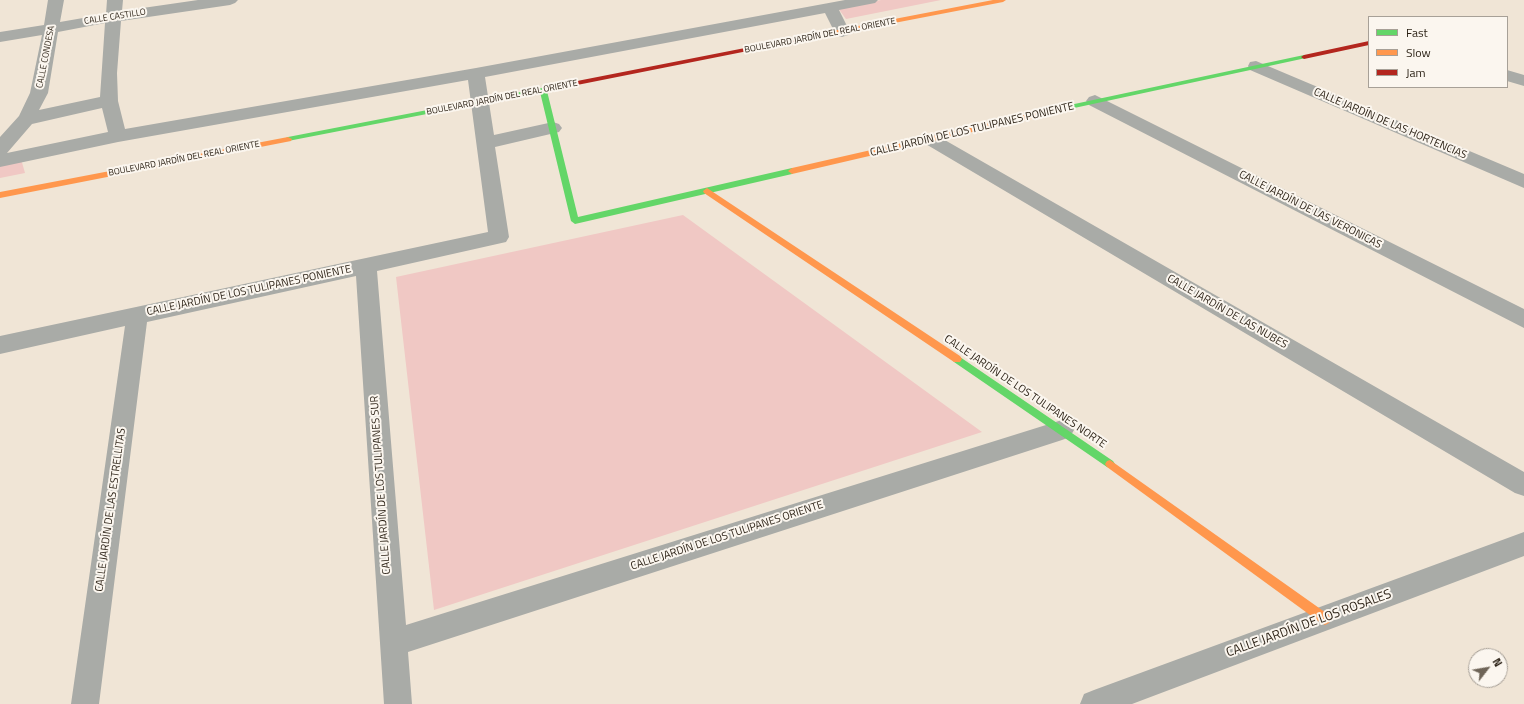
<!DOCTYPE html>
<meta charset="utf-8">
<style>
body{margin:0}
#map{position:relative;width:1524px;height:704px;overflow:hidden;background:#f0e5d6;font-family:"Titillium Web",sans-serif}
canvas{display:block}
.legend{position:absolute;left:1368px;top:16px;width:140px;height:72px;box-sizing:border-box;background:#fbf6ef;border:1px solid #a7a097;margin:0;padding:5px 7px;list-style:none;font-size:12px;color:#281e12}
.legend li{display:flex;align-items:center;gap:8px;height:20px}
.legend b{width:20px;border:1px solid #a7a097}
.north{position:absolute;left:1468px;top:648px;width:40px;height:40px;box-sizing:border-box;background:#fbf6ef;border:1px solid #a7a097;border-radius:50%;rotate:59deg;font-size:11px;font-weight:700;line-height:16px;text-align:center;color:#281e12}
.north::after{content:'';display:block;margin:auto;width:14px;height:18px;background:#6e6457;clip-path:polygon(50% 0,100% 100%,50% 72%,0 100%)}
</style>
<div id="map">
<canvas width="1524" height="704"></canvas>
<ul class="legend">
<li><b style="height:5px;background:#63d668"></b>Fast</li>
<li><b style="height:5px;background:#ff974d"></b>Slow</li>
<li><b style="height:5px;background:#b3261e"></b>Jam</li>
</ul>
<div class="north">N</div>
</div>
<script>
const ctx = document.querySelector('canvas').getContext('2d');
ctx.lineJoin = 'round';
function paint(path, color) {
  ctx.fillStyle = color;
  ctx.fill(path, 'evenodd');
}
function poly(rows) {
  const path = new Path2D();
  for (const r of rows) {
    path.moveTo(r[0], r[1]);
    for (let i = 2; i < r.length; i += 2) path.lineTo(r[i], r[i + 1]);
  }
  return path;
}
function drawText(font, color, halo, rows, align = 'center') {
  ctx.font = font + ' "Titillium Web",sans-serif';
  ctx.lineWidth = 4;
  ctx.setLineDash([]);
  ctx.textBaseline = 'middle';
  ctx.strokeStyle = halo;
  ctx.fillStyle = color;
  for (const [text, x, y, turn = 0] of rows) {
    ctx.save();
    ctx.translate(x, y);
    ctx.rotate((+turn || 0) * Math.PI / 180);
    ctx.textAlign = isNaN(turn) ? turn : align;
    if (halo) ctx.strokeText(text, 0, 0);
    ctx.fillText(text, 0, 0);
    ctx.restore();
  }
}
paint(poly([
 [881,0,941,0,846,19,838,8],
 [21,159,25,173,0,178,0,164],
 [683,215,982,432,434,610,396,277]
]), '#f0c8c4');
paint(poly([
 [48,0,64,0,60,22,106,14,107,0,123,0,122,11,198,0,238,0,235,3,230,5,121,21,117,73,118,101,125,129,476,68,845,0,878,0,875,3,839,10,850,32,848,35,842,37,836,35,825,13,485,77,494,135,553,122,559,124,562,128,559,132,495,147,509,237,506,242,377,271,406,625,1062,420,1070,423,1074,430,1070,437,1062,440,408,652,412,704,384,704,356,276,147,322,99,704,71,704,125,326,0,354,0,336,488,232,468,80,118,142,0,167,0,137,19,116,30,93,42,35,0,42,0,32,44,25,48,0],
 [105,23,100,97,39,110,48,93,58,32,105,23],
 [102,108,108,132,7,153,32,124,102,108],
 [1256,61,1524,174,1524,188,1250,70,1248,66,1250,62,1256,61],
 [1507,70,1524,75,1524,86,1507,81,1507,70],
 [1095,95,1524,309,1524,328,1089,105,1086,101,1089,97,1095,95],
 [930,133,936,135,1524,472,1524,496,1515,493,924,143,921,139,924,135,930,133],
 [1524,532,1524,556,1132,704,1080,704,1084,694,1094,690,1524,532]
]), '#a9aba7');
paint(poly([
 [1304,55,1307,57,1306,58,1051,113,1047,111,1051,109,1304,55],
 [572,82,575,84,574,86,547,91,578,217,792,168,796,171,792,174,575,224,571,221,540,92,288,141,284,139,288,137,572,82],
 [957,355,1113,461,1115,464,1113,467,1110,468,1107,467,954,362,952,359,954,356,957,355]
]), '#63d668');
paint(poly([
 [993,0,1006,0,1003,2,806,40,803,38,806,36,993,0],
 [1051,109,1054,109,1054,113,792,174,788,171,792,168,1051,109],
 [288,137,292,139,291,141,0,198,0,192,288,137],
 [707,188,960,356,962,359,960,362,954,362,704,193,703,191,707,188],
 [1110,460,1329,615,1331,619,1329,623,1325,625,1321,623,1107,467,1105,464,1107,461,1110,460]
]), '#ff974d');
paint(poly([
 [806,36,808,37,808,39,572,86,569,84,572,82,806,36],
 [1369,41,1369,45,1304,59,1301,57,1304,55,1369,41]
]), '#b3261e');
drawText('9px', '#281e12', '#fbf6ef', [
 ["CALLE CASTILLO",115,17,-9],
 ["BOULEVARD JARDÍN DEL REAL ORIENTE",820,36,-11],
 ["CALLE CONDESA",46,57,-79],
 ["BOULEVARD JARDÍN DEL REAL ORIENTE",502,98,-11],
 ["BOULEVARD JARDÍN DEL REAL ORIENTE",184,159,-11]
]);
drawText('11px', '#281e12', '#fbf6ef', [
 ["CALLE JARDÍN DE LAS HORTENCIAS",1390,124,23],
 ["CALLE JARDÍN DE LOS TULIPANES PONIENTE",972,130,-13],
 ["CALLE JARDÍN DE LAS VERONICAS",1310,210,27],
 ["CALLE JARDÍN DE LOS TULIPANES PONIENTE",249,291,-12],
 ["CALLE JARDÍN DE LAS NUBES",1227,312,30],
 ["CALLE JARDÍN DE LOS TULIPANES NORTE",1025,392,34],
 ["CALLE JARDÍN DE LOS TULIPANES SUR",381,485,-94],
 ["CALLE JARDÍN DE LAS ESTRELLITAS",111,510,-82],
 ["CALLE JARDÍN DE LOS TULIPANES ORIENTE",727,536,-18]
]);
drawText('13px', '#281e12', '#fbf6ef', [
 ["CALLE JARDÍN DE LOS ROSALES",1309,624,-20]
]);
</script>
